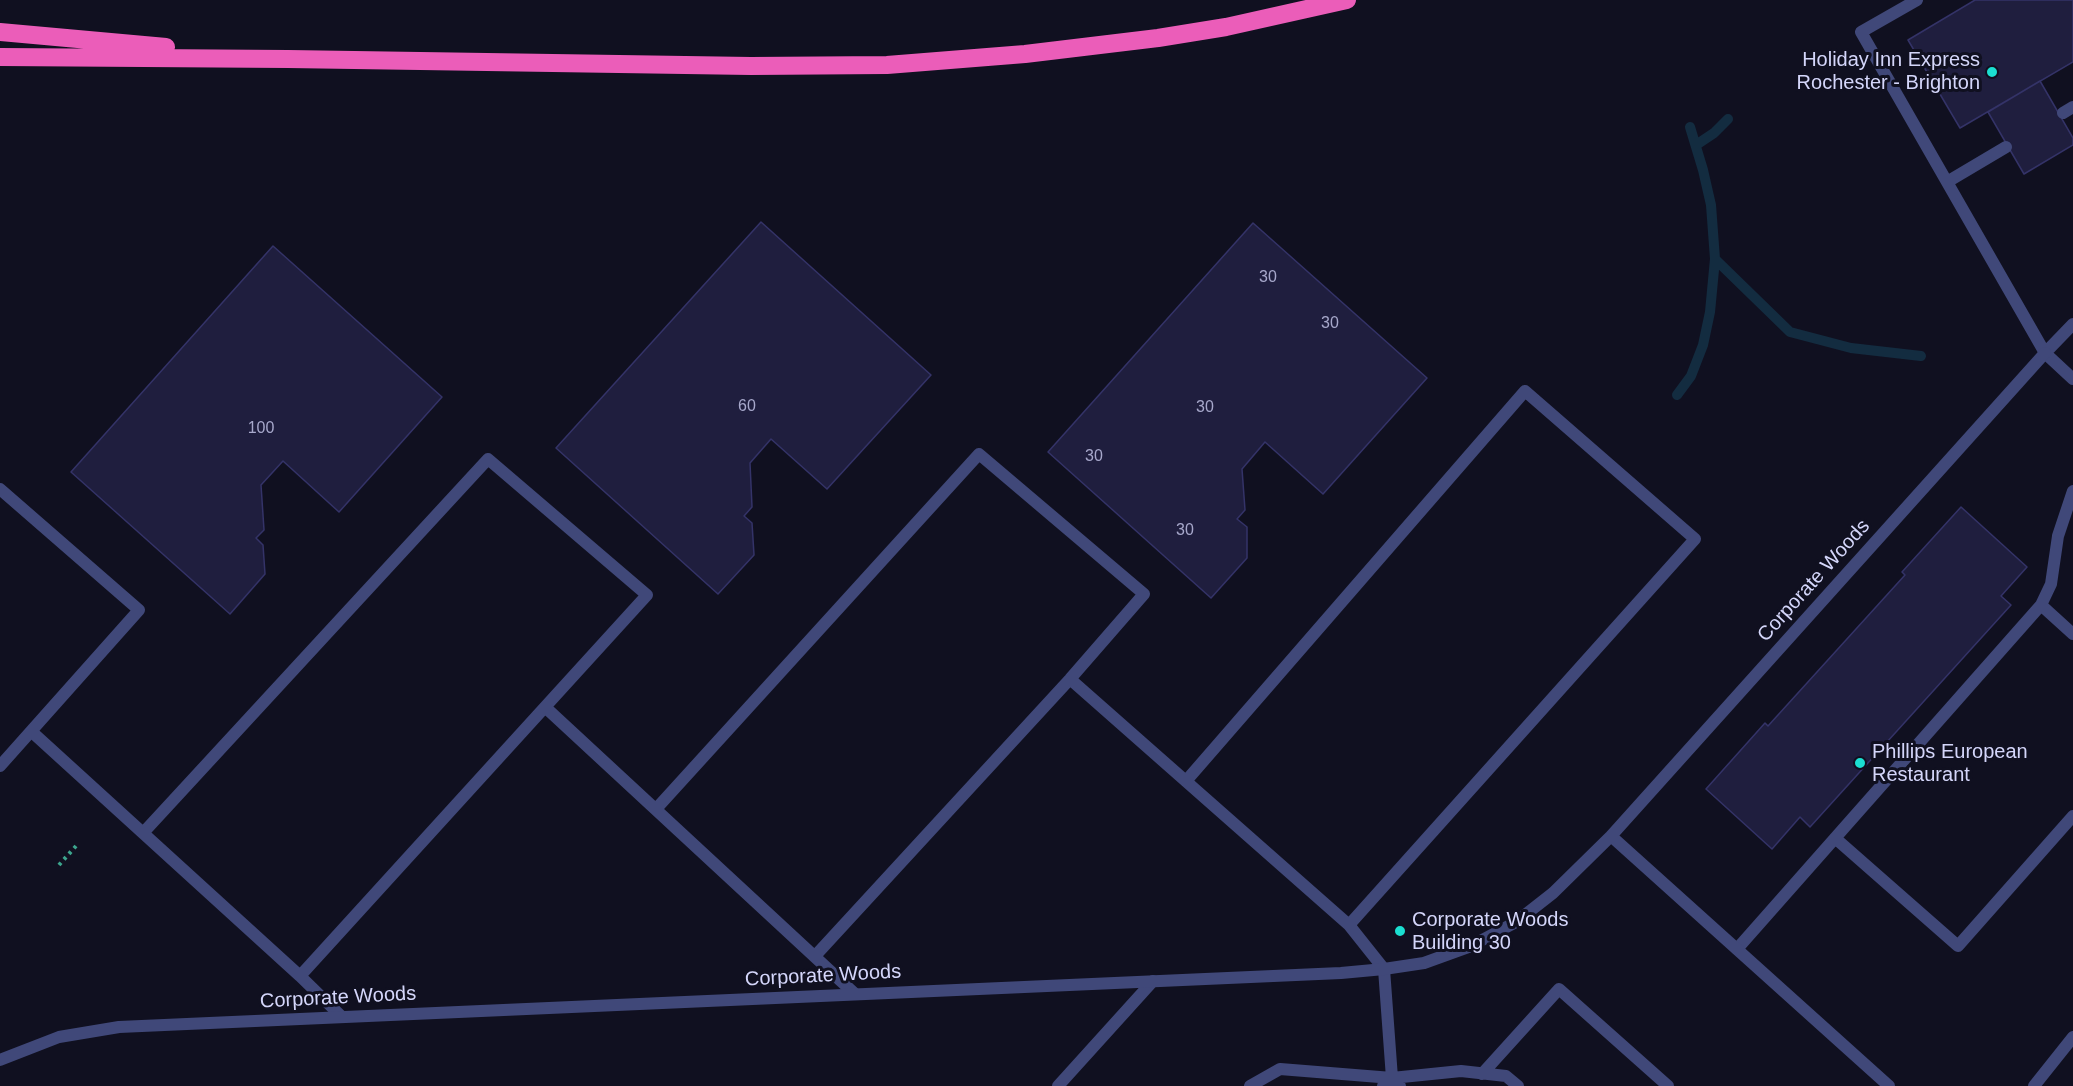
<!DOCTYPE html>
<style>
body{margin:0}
canvas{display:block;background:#101020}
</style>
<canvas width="2073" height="1086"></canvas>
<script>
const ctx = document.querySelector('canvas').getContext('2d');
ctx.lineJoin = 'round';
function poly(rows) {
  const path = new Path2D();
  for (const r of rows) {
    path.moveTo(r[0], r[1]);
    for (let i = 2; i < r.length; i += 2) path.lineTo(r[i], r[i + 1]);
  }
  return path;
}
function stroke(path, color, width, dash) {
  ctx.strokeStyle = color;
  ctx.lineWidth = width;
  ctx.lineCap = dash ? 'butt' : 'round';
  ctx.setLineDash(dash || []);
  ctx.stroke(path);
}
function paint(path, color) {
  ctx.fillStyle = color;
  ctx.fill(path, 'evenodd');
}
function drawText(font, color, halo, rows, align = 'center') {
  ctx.font = font + ' Helvetica,sans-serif';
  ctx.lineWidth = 6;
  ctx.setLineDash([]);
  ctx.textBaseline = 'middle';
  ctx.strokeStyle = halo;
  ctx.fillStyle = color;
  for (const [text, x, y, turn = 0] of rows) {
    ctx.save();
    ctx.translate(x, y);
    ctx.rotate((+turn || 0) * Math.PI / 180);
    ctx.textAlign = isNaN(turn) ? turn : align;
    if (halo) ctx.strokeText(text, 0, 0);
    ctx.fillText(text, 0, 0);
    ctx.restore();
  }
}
stroke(poly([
 [1690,127,1703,170,1711,205,1715,259,1790,332,1851,348,1921,356],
 [1696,145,1714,133,1728,119],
 [1677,395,1691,376,1703,345,1710,312,1715,259]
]), '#132c40', 10);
const building = poly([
 [1975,0,2073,0,2073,62,1960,128,1908,40,1975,0],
 [2040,81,2073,138,2073,145,2024,174,1988,112,2040,81],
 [761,222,931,375,827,489,771,439,750,463,752,507,744,516,752,523,754,555,718,594,556,448,761,222],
 [1253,223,1427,378,1323,494,1265,442,1242,469,1245,510,1237,519,1247,527,1247,558,1211,598,1048,452,1253,223],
 [273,246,442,397,339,512,283,461,261,485,264,530,256,538,263,545,265,574,230,614,71,472,273,246],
 [1961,507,2027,567,2001,596,2011,605,1810,827,1800,817,1772,849,1706,789,1765,723,1768,726,1905,575,1902,572,1961,507]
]);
paint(building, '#1f1e3e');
stroke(building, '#343368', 1.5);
stroke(poly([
 [59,865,76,846]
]), '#3ca58d', 4, [3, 4.5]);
stroke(poly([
 [1917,0,1861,32,2045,353,2073,379],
 [2063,113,2073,107],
 [1947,182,2006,147],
 [2045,353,2073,324],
 [0,489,139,610,0,766],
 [2041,605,2073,634],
 [1070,679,1349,925,1384,969,1392,1078],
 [545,707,855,994],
 [32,732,300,976,342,1017],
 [1186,781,1525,391,1695,539,1349,925],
 [656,809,979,454,1144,594,1070,679,815,956],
 [143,833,488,459,647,595,300,976],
 [1835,838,1958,946,2073,816],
 [1737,949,2041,605,2051,584,2058,536,2073,491],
 [1482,1074,1559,989,1668,1086],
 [1058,1086,1153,981],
 [1250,1086,1280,1069,1392,1078,1461,1071,1506,1076,1518,1086],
 [1383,1086,1392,1078,1400,1086]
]), '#404879', 12);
stroke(poly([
 [1611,836,1889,1086],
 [0,1060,59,1037,119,1027,1341,973,1384,969,1424,963,1471,946,1516,922,1553,893,1611,836,2045,353]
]), '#404879', 12);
stroke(poly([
 [2034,1086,2073,1037]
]), '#404879', 12);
stroke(poly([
 [0,32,166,47],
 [0,57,288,59,751,66,887,65,1025,54,1158,38,1226,27,1347,0]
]), '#eb5db9', 18);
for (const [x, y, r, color] of [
 [1992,72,6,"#1bdfd1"],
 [1860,763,6,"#1bdfd1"],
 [1400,931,6,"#1bdfd1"]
]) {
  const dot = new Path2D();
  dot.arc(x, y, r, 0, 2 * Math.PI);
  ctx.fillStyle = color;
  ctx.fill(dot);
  stroke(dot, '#101020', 2);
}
drawText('16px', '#a7a8cb', null, [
 ["30",1268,278],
 ["30",1330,324],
 ["60",747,407],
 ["30",1205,408],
 ["100",261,429],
 ["30",1094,457],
 ["30",1185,531]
]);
drawText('20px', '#d4d6fa', '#101020', [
 ["Holiday Inn Express",1980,60,"right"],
 ["Rochester - Brighton",1980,83,"right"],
 ["Phillips European",1872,752],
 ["Restaurant",1872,775],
 ["Corporate Woods",1412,920],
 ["Building 30",1412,943]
], 'left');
drawText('20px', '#d4d6fa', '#101020', [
 ["Corporate Woods",1814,581,-48],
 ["Corporate Woods",823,976,-3],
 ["Corporate Woods",338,998,-3]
]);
</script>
